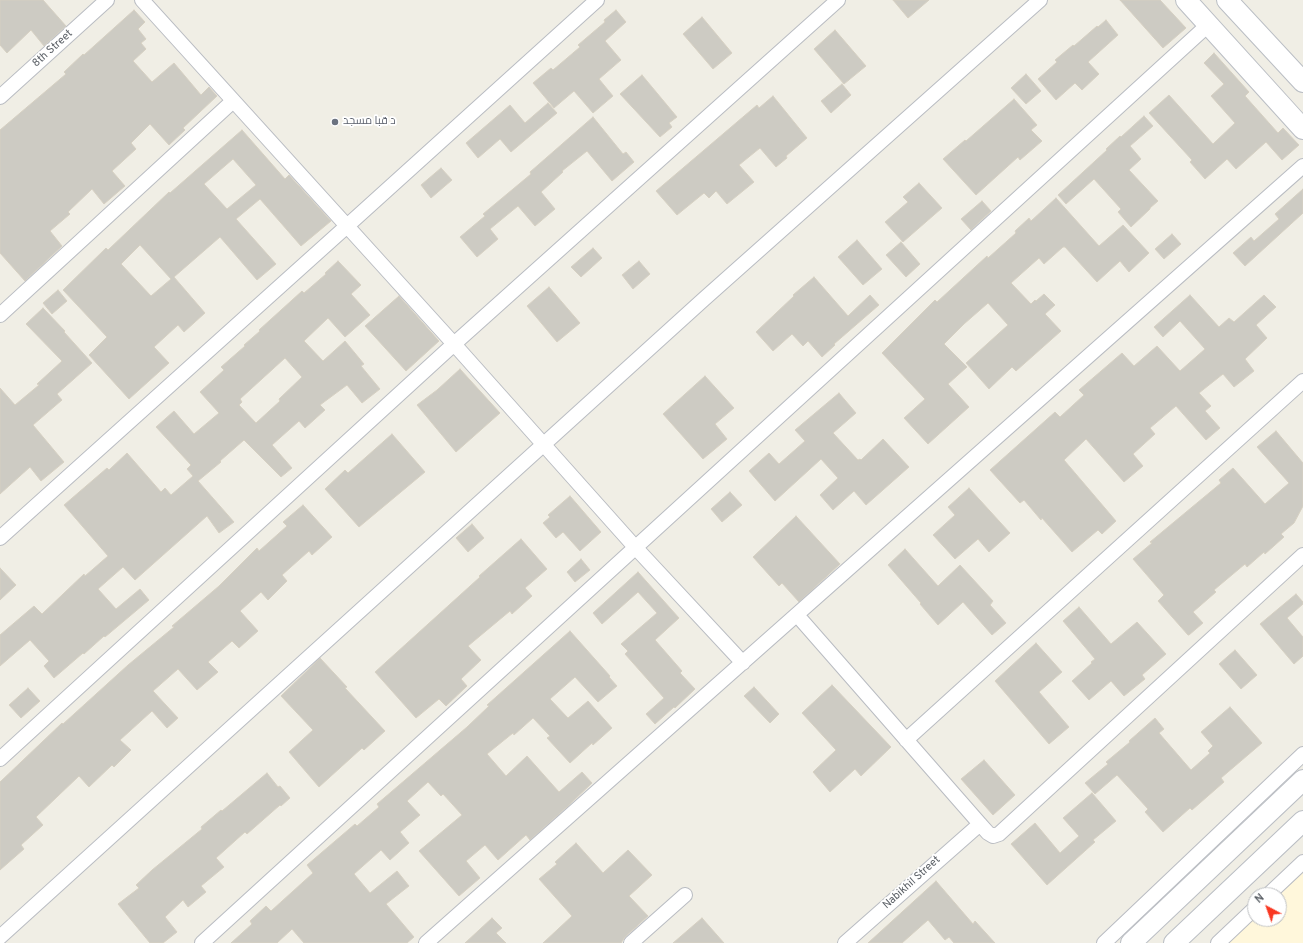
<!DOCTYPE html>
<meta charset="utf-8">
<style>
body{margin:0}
#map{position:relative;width:1303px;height:943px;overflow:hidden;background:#f0eee5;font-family:Overpass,sans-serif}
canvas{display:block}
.north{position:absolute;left:1247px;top:887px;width:40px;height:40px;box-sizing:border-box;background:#fff;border:1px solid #bec0c2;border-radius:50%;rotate:319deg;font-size:11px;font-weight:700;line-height:16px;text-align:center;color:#5c6167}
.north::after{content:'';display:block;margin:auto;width:14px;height:18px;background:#f93822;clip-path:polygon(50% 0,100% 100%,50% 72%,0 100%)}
</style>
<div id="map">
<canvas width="1303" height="943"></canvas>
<div class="north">N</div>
</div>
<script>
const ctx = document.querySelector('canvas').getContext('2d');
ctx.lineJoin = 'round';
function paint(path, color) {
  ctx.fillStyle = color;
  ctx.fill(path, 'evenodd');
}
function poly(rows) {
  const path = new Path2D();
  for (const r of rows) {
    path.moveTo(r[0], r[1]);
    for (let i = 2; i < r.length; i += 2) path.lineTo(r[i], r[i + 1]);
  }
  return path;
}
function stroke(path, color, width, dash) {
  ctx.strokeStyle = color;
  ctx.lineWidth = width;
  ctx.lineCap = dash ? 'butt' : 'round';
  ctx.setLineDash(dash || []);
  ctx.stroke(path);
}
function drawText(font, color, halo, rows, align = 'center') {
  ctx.font = font + ' Overpass,Cairo,sans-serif';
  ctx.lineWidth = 3.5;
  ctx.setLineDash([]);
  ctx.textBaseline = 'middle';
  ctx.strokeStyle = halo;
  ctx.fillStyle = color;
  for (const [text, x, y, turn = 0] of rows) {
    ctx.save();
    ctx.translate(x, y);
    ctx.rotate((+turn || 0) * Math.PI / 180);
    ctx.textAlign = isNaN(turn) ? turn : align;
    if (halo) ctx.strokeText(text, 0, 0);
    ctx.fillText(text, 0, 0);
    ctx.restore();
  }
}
paint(poly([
 [1303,862,1303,943,1218,943,1255,908,1255,919,1279,919,1279,895,1268,895]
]), '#fff7db');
const building = poly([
 [0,0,43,0,66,26,44,46,31,30,7,53,0,45,0,0],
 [893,0,929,0,908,18,893,0],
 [1120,0,1160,0,1186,28,1163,48,1120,0],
 [134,10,145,22,138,29,146,39,141,43,146,49,133,61,152,82,174,63,201,95,209,87,217,96,183,128,185,130,169,145,150,124,131,143,136,149,112,171,125,186,104,204,92,189,68,212,70,214,50,231,62,246,25,281,0,253,0,130,66,74,64,72,83,54,84,55,134,10],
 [616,10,626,22,605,41,621,60,599,79,613,96,593,113,574,91,554,108,533,83,551,68,553,70,580,47,578,45,605,22,604,20,616,10],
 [702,17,732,53,713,69,683,34,702,17],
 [1106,20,1118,35,1088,62,1099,74,1082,90,1075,83,1056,100,1038,79,1057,62,1055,60,1073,45,1074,46,1097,26,1098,27,1106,20],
 [835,30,866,66,844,84,814,49,835,30],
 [1214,53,1249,92,1245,96,1278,133,1283,128,1299,145,1282,160,1266,142,1236,169,1227,159,1205,179,1190,162,1192,160,1149,113,1169,95,1213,144,1235,123,1211,96,1224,84,1204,63,1214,53],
 [1026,74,1041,91,1026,104,1011,88,1026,74],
 [642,75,677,117,669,123,672,127,660,137,620,94,642,75],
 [842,84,851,95,831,113,821,101,842,84],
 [773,96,807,138,786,156,787,158,776,167,760,148,739,165,754,182,727,204,716,191,709,198,704,193,677,215,656,191,757,105,759,108,773,96],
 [1014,99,1037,125,1031,130,1042,141,1020,160,1018,157,976,195,943,159,965,140,966,141,1014,99],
 [548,103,557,113,511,152,500,139,478,158,466,143,510,105,525,123,548,103],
 [1144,116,1153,126,1130,146,1141,159,1129,170,1158,201,1150,208,1150,209,1131,227,1118,212,1121,209,1094,179,1066,204,1058,195,1107,150,1106,149,1120,136,1121,137,1144,116],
 [593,117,623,154,626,152,634,162,612,181,587,151,562,171,563,172,541,192,555,209,535,226,518,206,490,229,498,239,477,257,460,237,485,216,483,214,531,174,530,172,593,117],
 [242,130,285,179,289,175,331,221,301,246,260,199,236,219,276,264,257,280,220,237,174,277,205,313,184,332,178,325,154,347,169,363,129,399,89,355,107,337,63,290,106,248,108,250,169,192,170,193,242,130],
 [233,159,256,185,227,209,204,184,233,159],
 [140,245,171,279,151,296,121,264,140,245],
 [441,168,452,180,431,198,421,185,441,168],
 [919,183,942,208,903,242,885,222,908,202,903,197,919,183],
 [1303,189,1303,213,1245,266,1233,253,1251,237,1254,241,1279,219,1275,214,1303,189],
 [1056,198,1099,246,1123,225,1149,253,1129,272,1120,261,1097,282,1065,247,1063,247,1044,264,1039,258,1011,283,1031,304,1035,300,1036,301,1044,294,1055,305,1045,314,1061,331,1016,371,1012,367,989,389,966,363,1008,325,988,303,964,324,944,344,967,367,948,384,969,407,928,444,904,418,925,399,882,353,935,300,937,302,987,256,988,258,1016,233,1015,231,1029,218,1031,221,1056,198],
 [982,201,991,211,971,230,961,219,982,201],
 [1172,234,1181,244,1164,259,1155,249,1172,234],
 [857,240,882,269,863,285,838,257,857,240],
 [901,242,920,264,906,277,886,255,901,242],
 [593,248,602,258,581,277,571,267,593,248],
 [338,261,361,285,351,294,370,315,345,337,328,318,304,341,323,361,345,341,364,364,361,366,380,389,362,403,347,385,320,405,325,410,305,428,299,421,272,445,292,468,281,477,244,440,220,461,221,462,198,481,234,522,219,533,207,516,135,580,123,567,98,589,116,609,140,589,149,600,105,637,104,636,84,654,83,653,54,678,44,666,49,661,30,640,0,666,0,635,34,606,42,614,84,574,85,576,108,556,64,505,107,468,109,470,127,453,161,492,165,488,171,495,193,476,187,469,191,465,156,427,174,411,194,434,219,413,200,392,224,370,221,367,245,346,244,345,260,331,259,330,302,291,304,293,326,274,325,273,338,261],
 [285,358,302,377,279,399,280,401,256,423,239,405,242,402,240,399,285,358],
 [639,261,650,274,633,289,622,275,639,261],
 [814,277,848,316,870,295,879,305,834,344,835,345,822,357,808,341,803,346,792,334,773,351,756,332,794,296,793,295,814,277],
 [549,287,580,323,557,342,527,306,549,287],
 [58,290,67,301,52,314,43,303,58,290],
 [1190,295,1219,327,1229,318,1234,322,1264,295,1276,307,1256,325,1267,338,1245,359,1254,371,1234,387,1223,374,1199,393,1211,406,1205,411,1220,428,1206,440,1176,406,1150,428,1155,434,1133,454,1143,466,1124,482,1086,439,1064,460,1116,521,1102,534,1098,530,1072,552,1042,518,1041,520,1024,500,1020,503,990,470,1055,412,1060,417,1084,395,1079,390,1122,353,1134,366,1157,346,1180,371,1205,349,1180,321,1163,337,1154,327,1190,295],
 [399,296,439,341,406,371,365,326,399,296],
 [43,308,65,331,64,332,92,363,57,394,62,400,33,425,64,462,41,481,30,467,0,494,0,388,15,405,39,385,37,384,62,361,26,324,43,308],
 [460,369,500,413,456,452,417,405,437,390,460,369],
 [705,376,734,408,715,424,727,439,703,459,663,414,705,376],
 [839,393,856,413,833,433,858,460,860,459,861,460,883,439,909,467,866,505,854,491,833,510,820,495,838,478,821,459,775,501,749,471,769,453,779,464,805,441,795,430,839,393],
 [1276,431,1303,463,1303,506,1294,523,1281,534,1284,537,1265,554,1264,552,1247,567,1245,564,1214,590,1216,592,1193,612,1203,623,1189,635,1188,635,1158,601,1164,595,1133,559,1152,543,1150,542,1221,483,1219,480,1233,468,1265,504,1289,483,1257,447,1276,431],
 [392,434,425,472,359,527,325,489,345,470,348,473,392,434],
 [969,488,1010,533,989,552,978,539,955,559,933,535,955,515,948,507,969,488],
 [730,492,742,505,722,522,711,509,730,492],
 [570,496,601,532,580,551,563,532,556,538,543,523,550,517,548,515,570,496],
 [303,505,332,537,312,555,309,551,282,575,287,581,268,600,261,592,240,611,258,631,239,648,232,641,208,662,218,672,197,690,178,669,153,691,178,718,167,728,152,711,120,740,131,750,114,767,112,765,89,787,79,776,36,817,43,825,21,845,24,849,0,870,0,782,62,723,63,724,128,665,174,627,172,626,219,586,257,548,259,551,287,526,283,522,303,505],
 [796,516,840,564,799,602,782,583,779,586,753,557,796,516],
 [472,524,484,538,468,552,456,538,472,524],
 [521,539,547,569,525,588,532,596,512,614,510,611,468,646,481,660,461,679,467,686,446,706,439,699,416,718,375,672,480,577,479,576,521,539],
 [905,549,938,586,960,565,993,601,990,605,1006,623,992,635,963,602,938,625,920,604,921,603,888,565,905,549],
 [581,559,590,570,575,582,567,572,581,559],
 [0,568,16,585,0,600,0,568],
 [638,572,679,618,655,640,682,671,680,673,695,689,675,708,674,707,655,724,646,714,664,698,625,654,628,651,621,644,657,613,638,592,602,624,593,613,638,572],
 [1296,594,1303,602,1303,604,1287,618,1303,637,1303,656,1294,664,1260,624,1296,594],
 [1079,607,1111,644,1137,622,1166,654,1142,675,1145,679,1124,696,1111,681,1089,700,1072,681,1092,663,1091,662,1095,659,1063,621,1079,607],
 [570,631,610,676,609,677,617,686,598,702,575,677,550,699,568,718,588,701,612,728,593,745,592,743,570,763,547,738,550,736,533,718,514,735,513,733,487,754,506,776,527,756,559,792,582,772,592,783,568,806,530,840,526,835,498,860,485,845,466,861,480,878,459,896,419,851,462,815,443,794,441,796,428,782,407,801,420,815,400,832,409,843,390,860,381,850,354,874,370,893,397,871,409,886,386,904,414,937,407,943,304,943,292,929,277,943,231,943,252,924,250,921,266,906,271,911,313,873,307,865,355,824,357,826,379,807,377,804,467,727,489,706,487,705,570,631],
 [1036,643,1062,672,1039,692,1069,727,1049,744,995,681,1036,643],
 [1235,650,1257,675,1241,689,1219,664,1235,650],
 [320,658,347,687,345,688,385,731,364,750,362,748,319,787,289,752,313,730,281,696,320,658],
 [832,685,891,747,861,776,855,769,830,792,813,772,836,750,802,713,832,685],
 [754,687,779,714,770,723,744,696,754,687],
 [28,688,40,701,21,718,9,705,28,688],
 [1230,707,1262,743,1221,778,1224,782,1192,810,1190,808,1163,832,1145,812,1148,809,1117,775,1095,794,1085,783,1108,764,1106,762,1130,742,1129,741,1155,718,1164,729,1159,733,1191,770,1210,753,1208,751,1213,746,1201,732,1230,707],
 [984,760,1015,795,993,815,961,779,984,760],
 [267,773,278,787,280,786,290,798,281,806,280,805,247,834,245,832,216,858,224,867,201,886,206,892,188,907,183,900,165,917,177,932,163,943,150,943,118,904,139,888,136,885,152,870,202,829,201,827,221,810,222,811,267,773],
 [1092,793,1116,821,1093,840,1095,842,1047,885,1011,844,1035,823,1060,853,1079,836,1063,818,1092,793],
 [576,843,603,873,628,850,652,875,629,896,648,916,625,937,621,943,543,943,572,916,539,879,557,864,555,862,576,843],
 [936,881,973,924,975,921,995,943,954,943,949,937,945,940,928,920,902,943,868,943,936,881],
 [492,918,502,928,496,933,506,943,465,943,492,918],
 [702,918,724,943,673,943,702,918]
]);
paint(building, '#cdcbc3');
stroke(building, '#d6d0c2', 1);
const street = poly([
 [142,0,454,344,635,547,743,663],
 [0,97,107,0],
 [0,315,233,101],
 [0,538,347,226,597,0],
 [797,615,980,824,988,833,993,836,999,834,1303,555],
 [906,740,1303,381],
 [0,759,454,344,838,0],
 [1268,895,1303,862],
 [0,937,704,299,1040,0],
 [202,943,1208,25],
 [426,943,1303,166],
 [631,943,685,895],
 [845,943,980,824],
 [1104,943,1303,754],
 [1218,943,1255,908]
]);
const secondary = poly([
 [1186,0,1303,129],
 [1227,0,1303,82],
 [1131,943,1303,780],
 [1174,943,1303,821]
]);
stroke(street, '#b9bcc2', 16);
stroke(secondary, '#babec4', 22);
stroke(street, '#fff', 14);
stroke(secondary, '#fff', 20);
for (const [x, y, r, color] of [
 [335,122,4,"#6b7280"]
]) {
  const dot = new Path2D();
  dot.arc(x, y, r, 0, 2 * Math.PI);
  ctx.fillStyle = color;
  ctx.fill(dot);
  stroke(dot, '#fff', 1.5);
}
drawText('11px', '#5c6167', '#fff', [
 ["8th Street",53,49,-42],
 ["Nabikhil Street",912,883,-42]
]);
drawText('11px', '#5b616d', '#fff', [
 ["د قبا مسجد",343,122]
], 'left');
</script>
